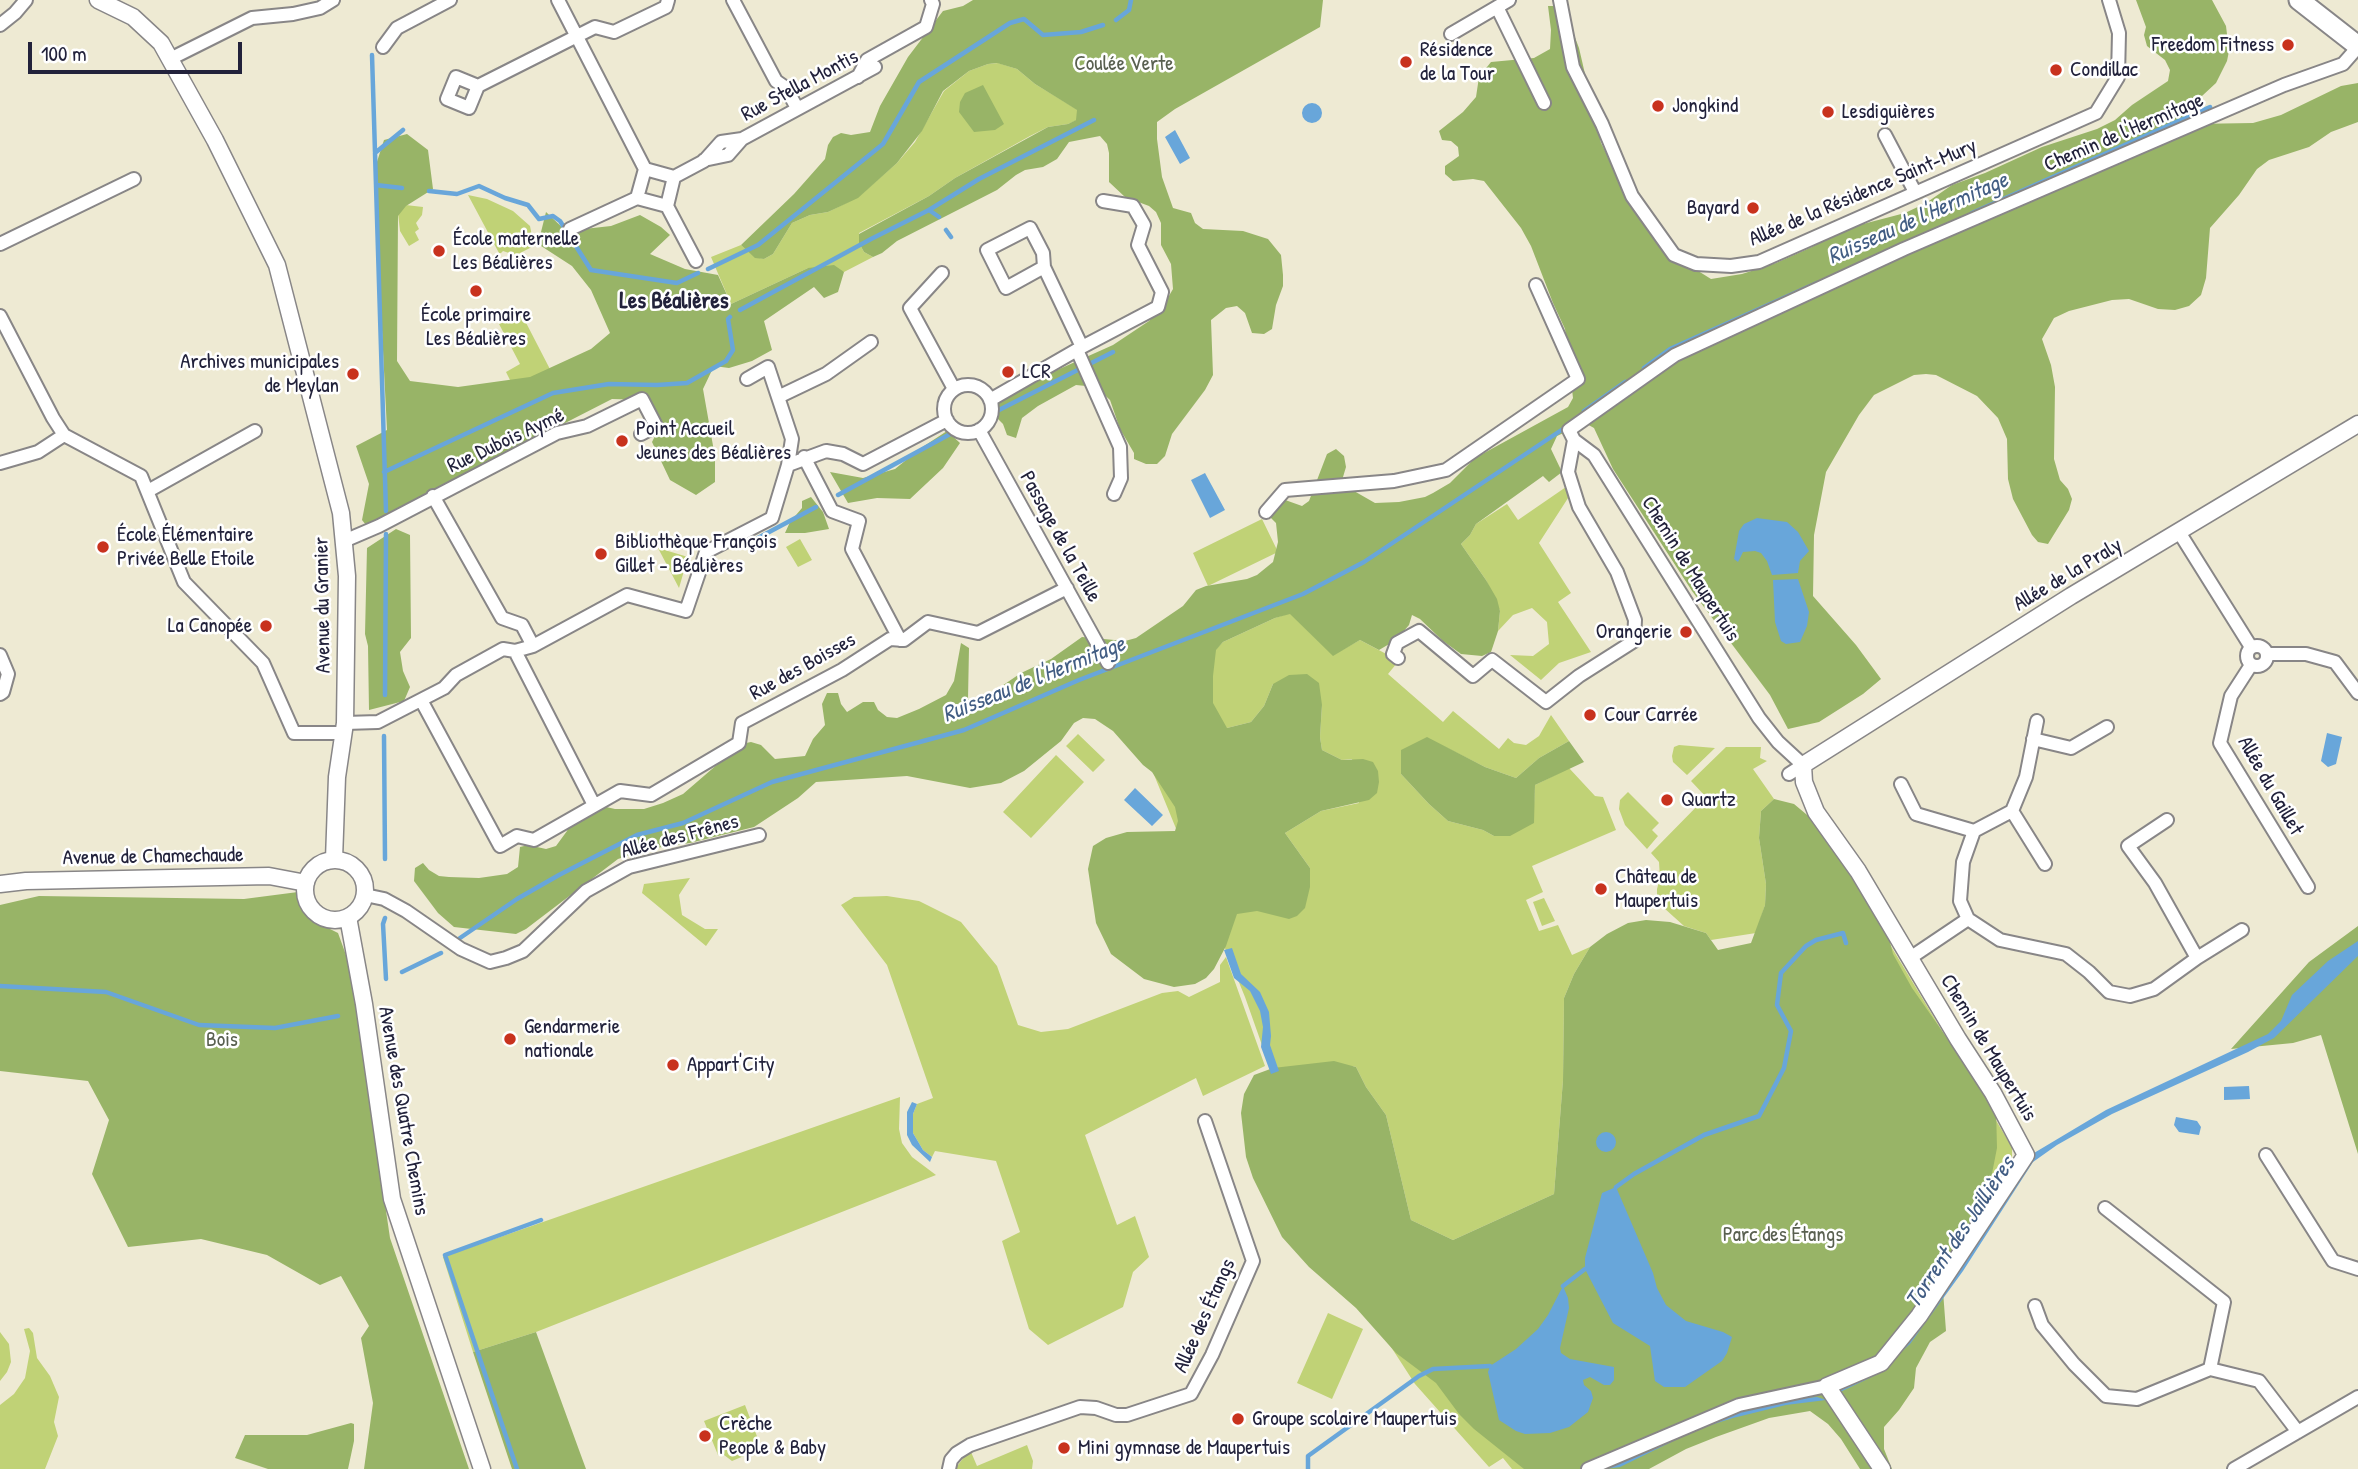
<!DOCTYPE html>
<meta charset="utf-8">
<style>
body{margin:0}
#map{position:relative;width:2358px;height:1469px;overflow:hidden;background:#eeead3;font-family:"Patrick Hand",sans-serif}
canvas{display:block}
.scale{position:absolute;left:28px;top:42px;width:214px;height:32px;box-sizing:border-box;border:4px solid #22223b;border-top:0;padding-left:9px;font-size:21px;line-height:24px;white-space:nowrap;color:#22223b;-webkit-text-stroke:5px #fff;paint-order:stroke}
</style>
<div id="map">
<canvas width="2358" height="1469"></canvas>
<div class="scale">100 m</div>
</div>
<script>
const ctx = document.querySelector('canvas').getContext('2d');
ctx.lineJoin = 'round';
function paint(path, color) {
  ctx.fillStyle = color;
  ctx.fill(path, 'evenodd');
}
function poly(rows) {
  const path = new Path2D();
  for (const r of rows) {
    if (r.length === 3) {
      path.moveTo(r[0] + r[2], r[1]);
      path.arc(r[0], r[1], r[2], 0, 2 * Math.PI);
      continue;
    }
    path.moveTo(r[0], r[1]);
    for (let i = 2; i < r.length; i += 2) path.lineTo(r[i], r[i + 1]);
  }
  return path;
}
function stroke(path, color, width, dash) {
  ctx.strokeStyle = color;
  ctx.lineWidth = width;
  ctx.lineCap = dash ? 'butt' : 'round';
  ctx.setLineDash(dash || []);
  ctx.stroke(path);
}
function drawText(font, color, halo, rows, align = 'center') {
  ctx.font = font + ' "Patrick Hand",sans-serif';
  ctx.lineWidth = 5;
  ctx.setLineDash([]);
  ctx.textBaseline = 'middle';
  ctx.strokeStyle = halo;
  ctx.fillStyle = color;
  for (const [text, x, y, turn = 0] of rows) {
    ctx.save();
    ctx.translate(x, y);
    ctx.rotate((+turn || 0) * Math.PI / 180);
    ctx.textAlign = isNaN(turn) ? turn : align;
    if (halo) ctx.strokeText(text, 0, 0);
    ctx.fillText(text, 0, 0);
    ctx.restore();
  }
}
paint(poly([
 [998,63,1017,69,1035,84,1078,110,1077,120,1068,124,1048,127,1030,136,955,178,929,196,859,233,859,243,864,252,873,257,844,272,808,268,731,304,711,257,741,245,755,257,764,259,773,254,792,223,810,215,828,212,858,197,897,163,915,142,944,91,969,71,988,64],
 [468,195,487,199,513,211,530,226,534,246,510,258,512,254,503,251,501,253,499,253],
 [397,204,423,207,422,215,416,223,419,229,415,232,419,240,409,246,400,231],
 [521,313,553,375,517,394,506,372,520,364,499,324],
 [1566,487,1570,495,1539,543,1571,593,1558,602,1591,652,1559,663,1541,680,1510,655,1533,656,1549,644,1547,622,1532,608,1513,615,1498,631,1500,611,1486,580,1461,544,1470,535,1476,524,1507,504,1518,520],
 [1262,519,1278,552,1208,586,1193,553],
 [800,539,812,560,798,567,786,547],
 [658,548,688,557,679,588],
 [1290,613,1333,655,1360,640,1390,656,1397,663,1388,674,1443,722,1453,711,1499,749,1508,738,1514,743,1526,745,1539,736,1551,715,1569,741,1539,758,1516,778,1485,767,1427,738,1401,774,1429,804,1448,821,1483,830,1494,836,1534,804,1535,785,1569,768,1595,796,1603,797,1616,830,1532,866,1543,892,1526,900,1539,931,1558,925,1572,955,1590,947,1574,974,1564,998,1563,1080,1554,1194,1453,1240,1411,1220,1386,1115,1366,1087,1356,1067,1352,1066,1426,1268,1608,1171,1889,943,2012,1147,2012,1157,1908,1313,1573,1469,1512,1469,1503,1458,1489,1467,1415,1384,1292,1194,1274,1079,1245,997,1150,765,1213,693,1213,652,1223,642,1275,618],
 [1273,684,1322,705,1320,737,1322,750,1342,760,1352,759,1359,803,1321,811,1285,833,1310,868,1310,887,1226,726,1227,728,1251,722,1264,706],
 [1078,734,1105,760,1093,772,1066,746],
 [1679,745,1715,748,1687,775,1673,762,1672,756,1674,747],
 [1726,747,1761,747,1760,758,1767,761,1753,769,1774,799,1761,811,1759,838,1766,884,1765,905,1756,933,1711,940,1706,933,1684,926,1664,908,1657,897,1657,889,1660,878,1659,862,1651,853,1706,797,1691,781],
 [1056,755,1084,782,1031,838,1003,812],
 [1628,792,1659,823,1652,830,1658,836,1647,849,1625,825,1619,809,1620,800],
 [690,878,679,895,682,915,705,929,718,929,706,946,642,893,644,884],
 [887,896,919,901,961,922,997,966,1018,1025,1041,1032,1068,1029,1162,993,1178,991,1189,997,1220,982,1220,965,1226,957,1265,1066,1203,1096,1196,1078,1085,1135,1117,1225,1135,1216,1149,1257,1133,1272,1123,1307,1048,1345,1029,1329,1002,1241,1020,1232,996,1161,935,1151,932,1157,923,1150,913,1133,913,1114,917,1104,933,1098,887,965,841,905,854,897],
 [1544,898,1555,921,1542,926,1533,902],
 [900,1097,899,1129,902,1143,912,1157,936,1175,536,1332,473,1352,443,1257],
 [1328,1313,1363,1329,1332,1399,1297,1383],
 [29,1328,33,1333,37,1358,50,1376,59,1397,54,1422,58,1436,45,1469,0,1469,0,1405,14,1394,25,1378,30,1351,24,1329],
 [0,1332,9,1344,11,1362,7,1372,0,1381],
 [745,1405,758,1439,752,1444,751,1453,732,1461,724,1455,718,1455,704,1421],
 [1027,1445,1033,1461,1032,1469,955,1469,964,1457,971,1452,977,1466]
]), '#c0d276');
paint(poly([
 [973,0,1323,0,1320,27,1175,109,1157,122,1157,139,1162,177,1173,208,1191,213,1195,223,1203,229,1243,231,1268,239,1281,255,1283,275,1283,286,1276,305,1272,329,1264,334,1252,333,1245,313,1237,306,1226,308,1211,320,1213,375,1205,390,1172,434,1165,456,1157,464,1146,464,1134,459,1134,453,1120,429,1110,400,1096,387,1076,385,1038,406,1022,418,1016,438,1007,435,1003,424,995,416,994,405,1008,392,1113,345,1149,321,1163,306,1173,289,1171,264,1161,245,1161,223,1156,212,1149,206,1125,197,1109,182,1109,153,1107,144,1100,136,1069,142,1057,159,1043,167,1025,170,1016,175,997,190,897,241,882,253,873,257,864,252,859,243,859,234,929,196,955,178,1048,127,1068,124,1076,120,1077,110,1035,84,1017,69,997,63,988,64,969,71,943,91,922,131,897,163,858,198,828,212,810,215,792,223,773,254,764,259,755,258,741,245,794,194,825,159,828,145,833,137,841,133,851,135,870,132,880,106,908,57,943,11,963,6],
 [2136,0,2212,0,2226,26,2229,51,2227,61,2216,83,2189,108,2185,117,2193,124,2253,123,2281,115,2341,86,2358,83,2358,122,2331,132,2309,147,2269,160,2257,169,2239,195,2210,228,2206,278,2201,295,2189,306,2175,310,2158,309,2129,299,2112,300,2069,311,2054,318,2042,339,2051,365,2055,387,2054,459,2060,480,2068,489,2072,499,2069,510,2048,544,2038,542,2032,535,2013,499,2008,479,2007,439,1998,418,1977,396,1936,375,1926,374,1914,375,1874,395,1859,415,1826,472,1814,535,1813,596,1856,645,1881,679,1863,694,1819,722,1788,729,1770,695,1692,591,1613,469,1594,428,1585,423,1557,436,1551,449,1562,472,1549,482,1543,476,1476,524,1470,535,1461,544,1486,580,1497,599,1500,611,1498,631,1491,652,1482,656,1461,654,1443,641,1420,619,1412,615,1409,625,1396,640,1379,650,1360,640,1333,656,1290,614,1275,618,1223,642,1216,650,1213,676,1213,703,1227,728,1251,722,1264,706,1273,684,1289,675,1307,674,1319,683,1322,705,1320,737,1322,750,1342,760,1363,759,1373,762,1378,771,1379,782,1377,793,1369,800,1321,811,1285,833,1310,868,1310,887,1305,908,1297,916,1289,919,1257,911,1237,914,1226,946,1214,969,1206,978,1195,984,1174,987,1144,979,1111,954,1096,923,1088,869,1093,846,1106,838,1127,832,1175,831,1178,821,1175,807,1152,772,1143,765,1113,731,1095,719,1083,718,1074,723,1061,741,1024,771,1001,783,970,788,907,776,816,782,798,798,754,827,690,843,649,849,618,859,526,929,516,934,454,927,438,913,414,881,415,868,423,863,429,870,439,876,449,877,479,878,507,874,518,867,520,847,528,845,546,849,556,846,567,831,574,811,593,804,615,809,644,809,663,803,683,794,741,744,751,742,761,745,775,759,805,756,813,739,825,725,822,704,827,693,838,693,841,704,847,712,863,702,874,702,878,710,887,717,897,718,919,709,946,695,954,681,961,643,969,648,968,699,978,699,996,690,1021,673,1051,659,1082,637,1125,641,1136,638,1183,606,1196,590,1206,586,1247,579,1257,575,1273,562,1278,542,1276,523,1269,516,1274,496,1302,506,1309,501,1327,454,1336,449,1344,456,1346,467,1343,477,1347,487,1375,503,1399,502,1425,497,1433,493,1450,483,1475,458,1568,407,1573,398,1565,329,1553,303,1531,246,1521,228,1484,181,1473,179,1453,181,1445,174,1445,166,1459,156,1458,147,1451,141,1442,140,1439,131,1463,112,1476,97,1479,77,1491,62,1534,58,1550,49,1551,30,1548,6,1562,6,1568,19,1579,48,1601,143,1617,174,1687,264,1711,279,1742,274,1776,263,1812,247,1844,229,1905,213,1926,203,1952,185,1985,173,2042,147,2097,129,2115,120,2132,105,2168,81,2170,70,2165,60,2147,46,2144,35,2146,27],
 [983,85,1004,124,995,130,974,132,959,112,960,102,965,93],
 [407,134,428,150,433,189,406,206,398,216,397,361,410,381,458,387,530,377,591,349,610,333,591,290,572,266,538,244,546,212,566,231,611,226,640,215,661,227,670,235,650,254,685,269,718,275,731,304,808,268,834,265,844,272,838,292,824,298,814,287,764,321,772,350,752,361,729,368,714,366,703,389,715,457,715,482,696,495,670,480,652,442,659,428,647,400,612,399,366,525,362,520,369,484,356,446,387,430,374,171,384,140],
 [947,431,960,443,943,468,910,499,877,498,848,503,830,472,863,478,895,469,921,448],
 [811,497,823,512,829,529,805,533,785,533,790,522,802,508,802,501],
 [396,529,410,535,411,638,400,652,403,671,410,687,404,701,369,710,368,646,365,634,367,548],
 [1427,737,1485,767,1516,778,1539,758,1569,741,1584,762,1535,785,1534,823,1510,836,1494,836,1483,830,1448,821,1429,804,1401,774,1401,750],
 [1774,799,1794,804,1824,829,1888,934,1893,954,1912,988,1996,1108,1997,1148,1988,1194,1943,1291,1946,1331,1930,1342,1916,1368,1914,1388,1899,1410,1884,1427,1884,1449,1892,1469,1860,1469,1841,1439,1828,1424,1810,1411,1769,1418,1716,1437,1686,1449,1649,1469,1524,1469,1474,1429,1459,1414,1436,1383,1396,1353,1356,1308,1309,1267,1282,1237,1253,1178,1246,1157,1241,1113,1244,1094,1254,1075,1273,1068,1334,1061,1356,1067,1366,1087,1386,1115,1411,1220,1453,1240,1554,1194,1563,1080,1564,998,1574,974,1590,947,1607,934,1628,923,1646,920,1670,922,1706,933,1718,950,1751,943,1765,905,1766,884,1759,838,1761,811],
 [298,892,316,922,338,933,350,966,390,1238,469,1469,364,1469,373,1403,361,1338,369,1326,341,1276,320,1285,267,1255,201,1239,128,1247,92,1174,109,1120,88,1081,0,1071,0,905,39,896,244,899],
 [2358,926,2358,1154,2321,1035,2293,1043,2231,1049,2309,962],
 [536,1332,579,1450,586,1469,512,1469,473,1352],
 [351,1423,354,1424,354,1441,348,1469,268,1469,235,1458,245,1435,307,1435]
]), '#98b467');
paint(poly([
 [1312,113,10],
 [1175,130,1190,158,1180,164,1165,137],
 [1205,473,1225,510,1210,518,1191,480],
 [1757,518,1787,522,1798,532,1809,551,1800,561,1798,573,1772,575,1767,561,1761,553,1755,551,1743,552,1738,562,1734,559,1739,531,1744,524],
 [1798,579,1809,612,1807,626,1800,642,1786,644,1781,641,1775,622,1773,580],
 [2327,733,2342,737,2336,764,2328,767,2321,761],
 [1135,788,1163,815,1152,826,1124,800],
 [2358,941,2358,956,2274,1038,2248,1052,2112,1114,2057,1145,2033,1162,1963,1271,1910,1344,1876,1375,1838,1393,1835,1390,1877,1368,2029,1156,2106,1110,2268,1034,2281,1021,2292,995,2328,961],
 [1232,948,1241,974,1260,992,1269,1012,1271,1036,1270,1045,1279,1071,1271,1074,1261,1047,1263,1027,1260,1011,1250,991,1234,978,1224,950],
 [2249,1086,2250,1099,2224,1100,2224,1087],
 [912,1102,917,1104,913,1114,913,1133,923,1150,932,1157,930,1162,912,1145,907,1135,907,1112],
 [2176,1117,2197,1121,2201,1127,2199,1135,2179,1132,2174,1125],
 [1606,1142,10],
 [1616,1187,1653,1273,1657,1288,1666,1305,1686,1321,1723,1332,1732,1337,1727,1353,1722,1361,1685,1387,1664,1387,1655,1381,1650,1346,1613,1323,1585,1269,1585,1258,1602,1193],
 [1563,1286,1568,1298,1569,1308,1560,1348,1561,1353,1570,1359,1614,1367,1614,1380,1610,1385,1604,1385,1590,1377,1583,1380,1584,1385,1591,1391,1593,1398,1588,1412,1569,1427,1550,1433,1525,1434,1516,1431,1499,1420,1488,1372,1490,1366,1516,1349,1538,1329,1548,1315],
 [1817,1397,1826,1400,1786,1405,1733,1418,1698,1429,1620,1467,1605,1469,1733,1412,1787,1400]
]), '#68a6da');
stroke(poly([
 [1116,20,1129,10,1131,0],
 [372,55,375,152],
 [376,185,402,188],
 [429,191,457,194,479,186,505,198,528,205,539,219,553,216,560,221,591,270,677,283,698,273],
 [929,210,979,179,1094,120],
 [1972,213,2210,107],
 [946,230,951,237],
 [708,269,758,245,883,144,919,82,1010,23,1024,19,1043,35,1081,32,1103,25],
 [740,310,871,239,929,210,939,217],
 [1644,368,1670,349,1817,283],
 [999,410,1113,352],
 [1584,411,1625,382],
 [384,472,553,393,609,384,657,385,687,383,726,361,733,350,728,319,730,317],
 [838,495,952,433],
 [386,511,375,153,403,130],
 [756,539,816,507],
 [385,695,386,534],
 [384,736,385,859],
 [385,918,383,924,386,979],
 [460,938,517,899,559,875,637,835,683,823,772,782,964,730,1079,680,1303,594,1364,562,1563,429],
 [402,972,441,953],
 [0,986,106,992,199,1025,275,1028,338,1016],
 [1616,1187,1634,1174,1704,1135,1759,1116,1784,1068,1791,1031,1777,1005,1781,973,1806,946,1816,940,1843,933,1846,943],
 [1563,1286,1585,1269],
 [517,1469,445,1255,541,1220],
 [1308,1469,1308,1456,1419,1376,1433,1369,1490,1366]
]), '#68a6da', 4.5);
const street = poly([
 [558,0,645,169],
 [733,0,776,81,786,88,797,108],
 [1560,0,1573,67,1602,124,1632,196,1674,255,1696,264,1731,266,1759,262,2096,113,2118,77,2119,33,2109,0],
 [1497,7,1544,103],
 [0,25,15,13,26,0],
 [1451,34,1509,0],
 [383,47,397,28,450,0],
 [170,59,252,18,293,14,320,8,333,0],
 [858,77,867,60,926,27,933,4,931,0],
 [478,86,456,77,447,99,469,108,478,86,595,27,614,32,666,7,668,0],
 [1885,135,1915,192],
 [704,160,728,155,742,139],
 [645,169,674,177,667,206,637,198,645,169],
 [674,177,704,161,721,142,742,139,875,67],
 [667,206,696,261],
 [570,229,637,198],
 [0,244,134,179],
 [1044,267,1006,288,987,250,1030,228,1043,253,1044,267,1082,347],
 [942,273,910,308,954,389],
 [0,316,53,418,64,435,141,476,184,582,263,663,294,733,343,733],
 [1077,350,1120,447,1121,478,1114,494],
 [747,379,768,367,792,439,788,465],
 [968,409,24],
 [778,397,826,374,871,342],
 [990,400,1082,347,1158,307,1162,292,1138,245,1144,225,1133,206,1103,201],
 [979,430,1108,663],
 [804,457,832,511,859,521,852,549,900,640],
 [0,463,38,452,64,435],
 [148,491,255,431],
 [433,496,502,618,522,625,533,646],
 [1266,512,1285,490,1394,481,1446,470,1578,379,1536,285],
 [2179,532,2251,647],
 [344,541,379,526,557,433,587,426,642,399,656,426,641,434],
 [2257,656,10],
 [515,651,594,805],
 [2267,654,2306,654,2335,662,2358,693],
 [0,655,8,674,3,692,0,694],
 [1398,658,1393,654,1397,643,1419,631,1473,676,1492,660,1546,702,1579,676,1634,641,1635,620,1617,572,1579,507,1568,472,1574,440],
 [2251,665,2231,696,2220,743,2308,887],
 [421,700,500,846,517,836,534,840,620,791,651,795,739,743,742,723,842,670,890,639,904,640,928,622,978,633,1067,588],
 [2037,721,2026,777,2012,811,1974,831,1963,862,1960,901,1968,919,2000,940,2066,954,2089,972,2109,992,2130,996,2154,989,2197,958,2155,883,2128,846,2167,820],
 [345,723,378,722,444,688,456,675,503,649,515,651,533,646,627,595,686,611,706,552,772,518,788,465,826,451,843,454,863,464,947,420],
 [2033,739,2071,748,2107,727],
 [1789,774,1803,765,1778,742,1759,718,1594,455,1574,440,1569,430,1675,355,1904,249,2284,85,2343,64,2358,47],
 [1901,784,1916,814,1974,831],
 [2012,811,2045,864],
 [365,895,384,899,406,911,461,949,490,962,506,958,523,951,586,891,629,867,759,835],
 [1910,958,1968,919],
 [2197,958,2242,930],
 [2266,1155,2333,1261,2358,1269],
 [2105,1208,2224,1302,2210,1369],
 [2035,1306,2042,1325,2074,1364,2106,1396,2137,1399,2210,1369,2259,1381,2298,1432],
 [949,1469,951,1460,957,1453,970,1445,1080,1407,1096,1408,1116,1415,1127,1415,1191,1394,1212,1355,1253,1261,1205,1121],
 [1588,1469,1739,1405,1827,1386],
 [2234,1469,2358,1397]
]);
const secondary = poly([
 [98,0,133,17,161,43,215,140,277,265,341,513,347,576,345,723,337,777,334,859],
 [335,890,30],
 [0,884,26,881,269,876,306,883],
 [348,917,364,1004,392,1199,482,1469],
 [1882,1469,1827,1386,1881,1363,1919,1316,2026,1155,1993,1093,1958,1039,1858,871,1816,812,1804,782,1803,765,2071,596,2358,424]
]);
const primary = poly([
 [2299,0,2358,46]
]);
stroke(street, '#888687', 16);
stroke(secondary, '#888687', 19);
stroke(primary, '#888687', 23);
stroke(street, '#fff', 12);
stroke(secondary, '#fff', 16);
stroke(primary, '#fff', 19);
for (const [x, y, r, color] of [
 [2288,45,7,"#c8321e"],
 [1406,62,7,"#c8321e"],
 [2056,70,7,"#c8321e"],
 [1658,106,7,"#c8321e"],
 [1828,112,7,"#c8321e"],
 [1753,208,7,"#c8321e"],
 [439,251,7,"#c8321e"],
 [476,291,7,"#c8321e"],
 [1008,372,7,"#c8321e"],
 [353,374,7,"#c8321e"],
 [622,441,7,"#c8321e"],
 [103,547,7,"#c8321e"],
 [601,554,7,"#c8321e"],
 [266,626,7,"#c8321e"],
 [1686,632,7,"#c8321e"],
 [1590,715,7,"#c8321e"],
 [1667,800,7,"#c8321e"],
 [1601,889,7,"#c8321e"],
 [510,1039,7,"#c8321e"],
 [673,1065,7,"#c8321e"],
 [1238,1419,7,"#c8321e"],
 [705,1436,7,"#c8321e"],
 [1064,1448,7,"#c8321e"]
]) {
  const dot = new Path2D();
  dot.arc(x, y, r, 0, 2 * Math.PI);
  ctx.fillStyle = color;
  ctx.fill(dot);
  stroke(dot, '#fff', 2.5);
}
drawText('21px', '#22223b', '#fff', [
 ["Freedom Fitness",2274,45,"right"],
 ["Résidence",1420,50],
 ["de la Tour",1420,74],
 ["Condillac",2070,70],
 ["Jongkind",1672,106],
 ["Lesdiguières",1842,112],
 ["Bayard",1739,208,"right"],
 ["École maternelle",453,239],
 ["Les Béalières",453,263],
 ["École primaire",476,315,"center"],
 ["Les Béalières",476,339,"center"],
 ["Archives municipales",339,362,"right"],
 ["de Meylan",339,386,"right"],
 ["LCR",1022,372],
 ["Point Accueil",636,429],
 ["Jeunes des Béalières",636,453],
 ["École Élémentaire",117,535],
 ["Privée Belle Etoile",117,559],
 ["Bibliothèque François",615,542],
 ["Gillet - Béalières",615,566],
 ["La Canopée",252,626,"right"],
 ["Orangerie",1672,632,"right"],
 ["Cour Carrée",1604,715],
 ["Quartz",1681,800],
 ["Château de",1615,877],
 ["Maupertuis",1615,901],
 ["Gendarmerie",524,1027],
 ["nationale",524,1051],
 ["Appart'City",687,1065],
 ["Groupe scolaire Maupertuis",1252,1419],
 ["Crèche",719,1424],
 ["People & Baby",719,1448],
 ["Mini gymnase de Maupertuis",1078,1448]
], 'left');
drawText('21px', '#596050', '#fff', [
 ["Coulée Verte",1124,64],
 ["Bois",222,1040],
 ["Parc des Étangs",1783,1235]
]);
drawText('21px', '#22223b', '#fff', [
 ["Rue Stella Montis",800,86,-28],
 ["Chemin de l'Hermitage",2124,133,-23],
 ["Allée de la Résidence Saint-Mury",1863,193,-23],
 ["Rue Dubois Aymé",506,441,-25],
 ["Passage de la Teille",1060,537,61],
 ["Chemin de Maupertuis",1690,569,58],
 ["Allée de la Praly",2068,575,-31],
 ["Avenue du Granier",323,605,-91],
 ["Rue des Boisses",803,667,-29],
 ["Allée du Gaillet",2270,786,60],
 ["Allée des Frênes",680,837,-15],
 ["Avenue de Chamechaude",153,857,-1],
 ["Chemin de Maupertuis",1988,1048,59],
 ["Avenue des Quatre Chemins",403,1111,80],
 ["Allée des Étangs",1205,1316,-66]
]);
drawText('italic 23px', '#425d83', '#fff', [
 ["Ruisseau de l'Hermitage",1918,219,-24],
 ["Ruisseau de l'Hermitage",1034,680,-22],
 ["Torrent des Jaillières",1961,1233,-56]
]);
drawText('bold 23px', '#22223b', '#fff', [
 ["Les Béalières",674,302]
]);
</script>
